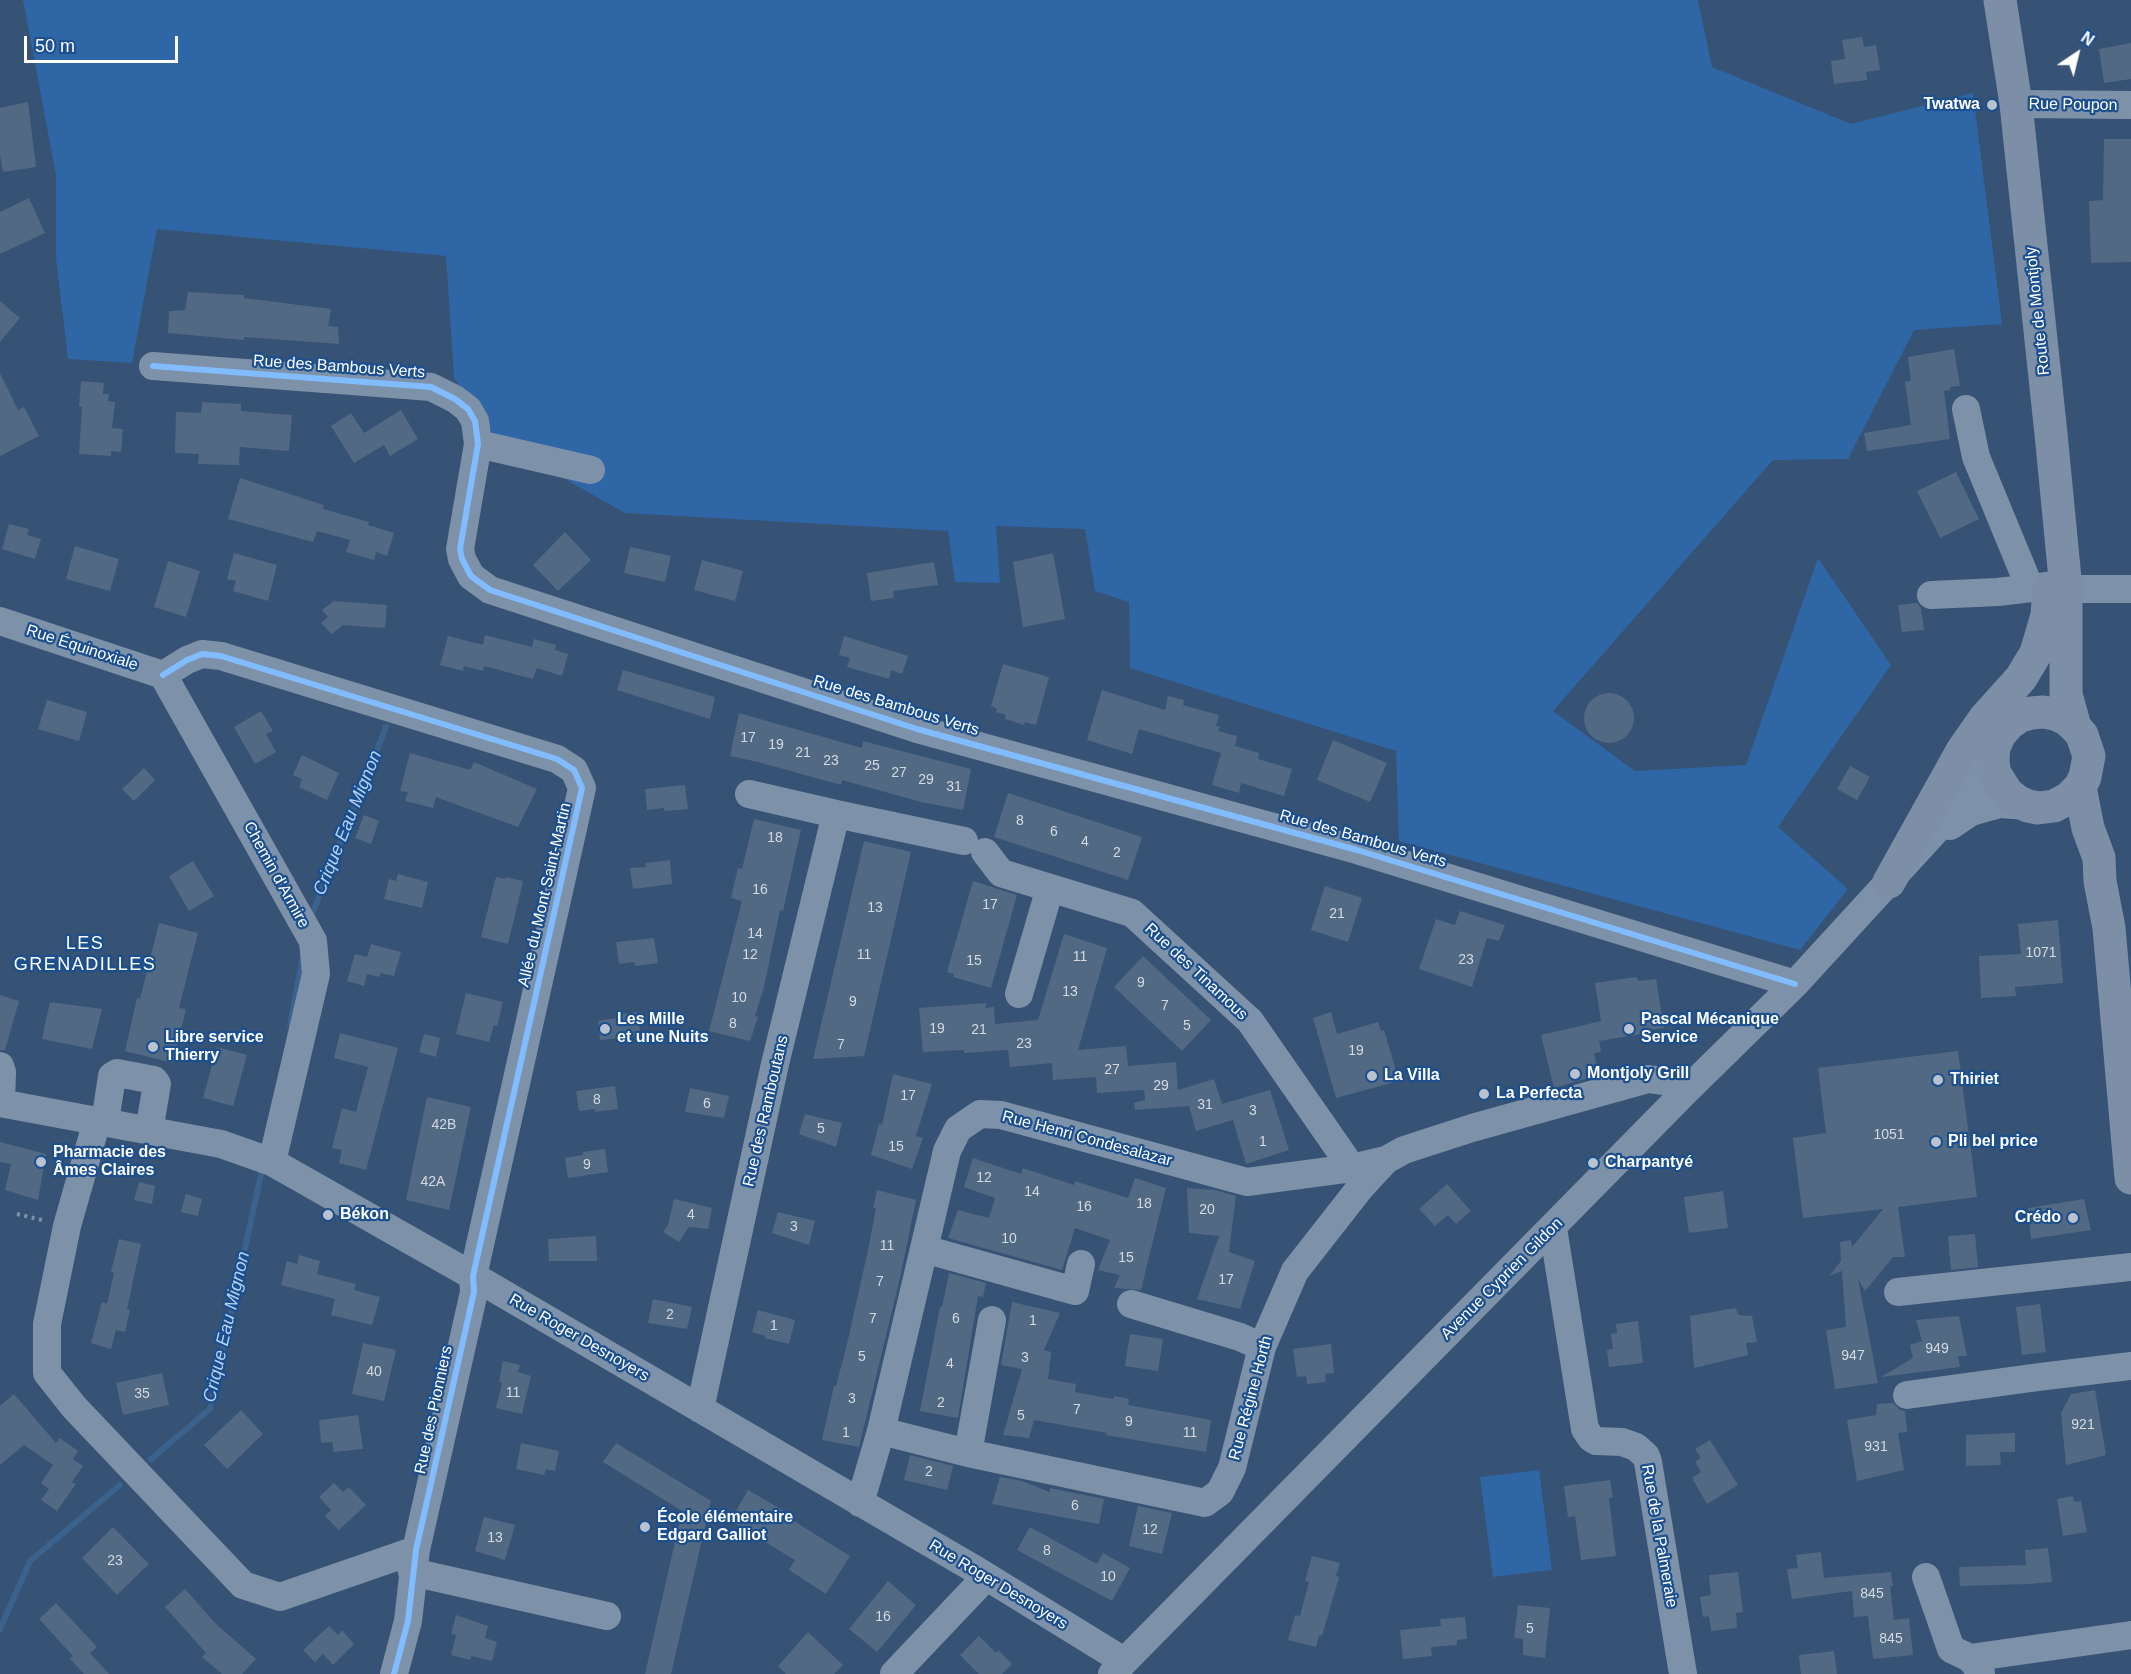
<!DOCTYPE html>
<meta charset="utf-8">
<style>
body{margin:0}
#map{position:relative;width:2131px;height:1674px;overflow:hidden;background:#365274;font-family:Arial,sans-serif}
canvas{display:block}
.north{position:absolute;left:2047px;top:24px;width:60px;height:60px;-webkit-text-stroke:4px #1b4f8f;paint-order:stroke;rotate:35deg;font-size:16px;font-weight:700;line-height:24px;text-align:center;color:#fff}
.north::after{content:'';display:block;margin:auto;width:21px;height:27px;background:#fff;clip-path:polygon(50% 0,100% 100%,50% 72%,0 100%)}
.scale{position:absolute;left:24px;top:36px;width:154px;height:27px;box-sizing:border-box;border:3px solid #fff;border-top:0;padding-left:8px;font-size:18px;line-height:21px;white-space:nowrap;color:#fff;-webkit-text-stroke:4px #1b4f8f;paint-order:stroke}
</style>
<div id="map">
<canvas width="2131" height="1674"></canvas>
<div class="north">N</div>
<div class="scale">50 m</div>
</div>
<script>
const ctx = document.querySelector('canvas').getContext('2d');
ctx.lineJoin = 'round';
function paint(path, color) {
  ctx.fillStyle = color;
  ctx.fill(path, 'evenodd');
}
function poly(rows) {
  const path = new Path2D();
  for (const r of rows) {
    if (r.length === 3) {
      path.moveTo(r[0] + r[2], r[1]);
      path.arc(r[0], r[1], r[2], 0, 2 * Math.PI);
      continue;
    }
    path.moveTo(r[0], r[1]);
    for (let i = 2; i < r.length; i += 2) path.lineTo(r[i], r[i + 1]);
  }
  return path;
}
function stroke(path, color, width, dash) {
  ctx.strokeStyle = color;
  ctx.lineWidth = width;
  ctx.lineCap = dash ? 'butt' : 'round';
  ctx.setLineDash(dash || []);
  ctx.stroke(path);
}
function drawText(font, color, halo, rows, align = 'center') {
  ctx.font = font + ' Arial,sans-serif';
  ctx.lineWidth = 4.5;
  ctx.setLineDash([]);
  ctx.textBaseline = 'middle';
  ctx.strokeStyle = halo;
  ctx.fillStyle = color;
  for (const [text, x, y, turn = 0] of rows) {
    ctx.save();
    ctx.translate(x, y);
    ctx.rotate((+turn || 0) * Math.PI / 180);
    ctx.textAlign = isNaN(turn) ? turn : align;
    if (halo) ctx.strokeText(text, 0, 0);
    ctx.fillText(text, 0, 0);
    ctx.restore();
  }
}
paint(poly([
 [23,0,1698,0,1712,67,1851,124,1973,93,2002,324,1914,330,1848,459,1773,460,1553,711,1635,771,1746,765,1818,558,1891,665,1778,827,1848,889,1800,950,1399,841,1396,751,1130,668,1129,602,1095,591,1085,529,996,526,1000,583,955,582,948,531,625,513,498,441,454,378,446,256,157,229,132,363,68,359,56,259,56,175],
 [1539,1470,1552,1570,1493,1577,1480,1477]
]), '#2f66a5');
stroke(poly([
 [310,919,386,727],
 [290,1025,302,961],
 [151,1459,210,1409,262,1170],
 [0,1629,30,1561,120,1485]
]), '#3b618d', 6);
paint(poly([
 [1862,37,1864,47,1876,45,1880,70,1866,72,1867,80,1834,84,1831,61,1845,59,1842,40],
 [2131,43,2131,79,2104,83,2099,49],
 [28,102,36,167,3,172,0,155,0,108],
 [2104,139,2131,139,2131,262,2091,263,2089,201,2103,200],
 [29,198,45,233,0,254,0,212],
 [188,292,244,295,244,298,331,309,328,326,338,327,339,344,244,337,244,340,168,333,169,311,185,310],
 [0,301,20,318,0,342],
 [1954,349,1960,386,1950,387,1950,390,1944,391,1950,439,1867,451,1864,433,1911,425,1905,382,1911,381,1908,357],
 [0,373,18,410,24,407,39,436,0,456],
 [81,381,104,383,103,394,109,394,108,401,115,402,112,428,123,429,121,452,111,451,111,456,79,454,82,407,79,406],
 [202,402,241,404,241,411,292,415,289,451,240,447,239,465,198,464,199,454,175,453,176,412,201,413],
 [401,410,418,439,390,456,384,445,354,463,331,426,351,413,364,433],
 [1956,472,1979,519,1940,538,1917,491],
 [240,478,324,505,323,509,369,522,368,525,394,533,387,556,376,552,374,560,346,552,350,540,317,531,313,542,228,519],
 [9,524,29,529,27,535,41,539,35,559,2,549],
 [565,532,591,560,558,591,533,565],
 [75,546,119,559,110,591,66,579],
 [630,547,671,556,665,582,624,573],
 [234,553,277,565,268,601,233,591,236,581,227,579],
 [1053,553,1065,619,1023,627,1013,562],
 [702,560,743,571,735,601,694,590],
 [168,561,200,571,186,617,154,607],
 [934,562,938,585,893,591,894,598,871,601,867,573],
 [334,601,387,605,385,628,343,625,332,634,321,623,328,617,322,610],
 [1917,603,1921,608,1924,630,1902,632,1898,605],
 [485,635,532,647,534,639,556,645,555,650,568,654,562,676,537,668,533,679,484,666,483,671,464,666,463,671,440,665,448,636,483,645],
 [844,636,908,656,902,674,891,670,889,679,847,667,850,658,839,655],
 [1003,664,1049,677,1036,725,1025,722,1024,725,1005,719,1006,715,996,712,997,709,991,706],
 [623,670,715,697,710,719,617,690],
 [1102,690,1165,710,1168,696,1184,700,1183,705,1219,715,1216,726,1220,726,1218,731,1237,736,1235,746,1259,753,1258,759,1292,769,1284,796,1241,783,1239,793,1212,785,1221,753,1139,729,1132,754,1087,740],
 [1609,718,25],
 [47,700,87,712,79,741,38,729],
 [261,711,273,731,266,734,276,752,255,764,234,727],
 [739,713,862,748,863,741,971,769,963,810,921,802,842,780,841,785,758,762,730,756],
 [1333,740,1387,763,1370,802,1317,780],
 [410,753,470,770,474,762,537,789,518,827,436,797,433,808,414,803,405,801,408,792,400,791],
 [302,755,339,773,327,800,299,787,302,779,293,775],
 [1850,766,1870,777,1857,800,1837,789],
 [144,768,155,780,134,801,122,789],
 [685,785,688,809,664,811,664,808,647,810,645,789],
 [1008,793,1142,837,1128,880,994,837],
 [364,815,379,821,371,844,355,838],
 [754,819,801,830,783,911,780,910,764,987,755,1016,758,1017,750,1041,709,1031,742,901,731,898,738,868,742,869],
 [864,841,911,852,894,926,864,1056,813,1059],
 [670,860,672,884,633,889,630,868,646,867,645,863],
 [193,861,214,896,189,911,169,876],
 [398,874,428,882,422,908,384,899,389,879,396,881],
 [496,877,505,879,506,877,523,881,508,944,481,937],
 [973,881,1017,895,991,988,953,977,954,974,947,972],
 [1325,886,1362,898,1348,942,1311,930],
 [1460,911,1505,925,1499,941,1487,938,1472,987,1419,969,1436,919,1455,925],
 [2058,920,2063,983,2015,987,2016,996,1981,998,1979,956,2021,954,2018,924],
 [159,923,198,933,179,1008,186,1009,173,1063,125,1051,137,998,140,999],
 [1064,934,1107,948,1078,1050,1126,1046,1128,1066,1176,1062,1178,1090,1214,1079,1222,1104,1270,1090,1289,1150,1246,1164,1233,1120,1196,1131,1189,1106,1135,1110,1134,1103,1145,1100,1144,1090,1097,1093,1096,1077,1053,1080,1052,1063,1010,1067,1008,1050,964,1053,964,1050,923,1052,919,1008,987,1003,985,1008,994,1007,995,1024,1038,1020],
 [654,938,658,963,635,966,634,962,619,964,616,942],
 [371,944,401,952,394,976,380,973,380,977,367,974,364,986,347,981,355,954,367,957],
 [1143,956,1211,1020,1182,1051,1114,987],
 [1636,977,1639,981,1656,979,1664,1028,1648,1030,1648,1033,1599,1041,1601,1052,1594,1053,1599,1075,1554,1088,1541,1035,1601,1021,1595,983],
 [466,993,503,1002,497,1026,494,1025,489,1042,456,1034],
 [0,995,19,1001,5,1050,0,1050],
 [50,1002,102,1009,92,1049,42,1039],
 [637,1012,641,1036,600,1040,598,1021,616,1018,615,1015],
 [1331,1012,1337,1034,1378,1022,1381,1031,1384,1030,1399,1081,1336,1098,1313,1018],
 [340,1033,398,1048,366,1170,339,1163,342,1150,332,1148,342,1108,356,1112,368,1067,334,1058],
 [424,1034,440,1038,436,1057,419,1052],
 [217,1047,247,1055,233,1106,203,1098],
 [1958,1051,1977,1197,1898,1207,1905,1257,1893,1257,1865,1291,1858,1279,1878,1383,1835,1389,1826,1330,1846,1327,1842,1271,1829,1276,1841,1261,1840,1242,1851,1240,1852,1247,1883,1209,1803,1218,1793,1138,1826,1133,1818,1068],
 [893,1074,932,1084,916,1136,923,1138,912,1169,871,1155,879,1124,882,1125],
 [615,1086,618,1109,595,1112,595,1109,579,1111,576,1091],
 [690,1088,729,1096,724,1118,685,1112],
 [427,1097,471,1107,449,1210,406,1200],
 [805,1114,842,1123,836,1147,799,1134],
 [0,1142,46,1154,38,1200,5,1190,11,1164,0,1162],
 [605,1149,608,1172,568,1178,565,1158,583,1155,583,1152],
 [973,1158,1021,1174,1023,1168,1074,1185,1075,1181,1128,1198,1135,1178,1166,1188,1141,1290,1114,1288,1120,1275,1098,1270,1110,1240,1075,1228,1062,1270,948,1238,958,1210,989,1218,995,1198,964,1187],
 [139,1182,155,1186,152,1204,134,1200],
 [1447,1184,1471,1211,1456,1224,1448,1215,1435,1226,1419,1209],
 [1187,1188,1215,1190,1236,1196,1229,1252,1255,1261,1240,1309,1197,1299,1219,1236,1189,1233],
 [877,1190,916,1200,900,1278,859,1447,822,1440,834,1386,836,1386,847,1344,868,1250,876,1208,873,1208],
 [1723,1191,1728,1228,1689,1233,1684,1197],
 [186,1194,202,1199,198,1216,181,1212],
 [674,1199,712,1208,708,1229,689,1227,679,1242,663,1232,668,1225],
 [2084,1199,2091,1230,2031,1239,2028,1208],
 [778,1212,815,1221,809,1245,772,1233],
 [1975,1234,1978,1267,1951,1270,1948,1236],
 [596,1236,597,1261,549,1261,548,1239],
 [119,1239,141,1244,127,1309,130,1310,125,1332,116,1330,111,1349,91,1343,102,1302,107,1304,114,1273,111,1272],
 [299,1255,320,1261,317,1274,356,1284,354,1290,380,1297,372,1325,331,1315,335,1299,281,1285,287,1261,297,1264],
 [949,1273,986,1283,983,1297,978,1296,958,1418,920,1411,940,1307,942,1307],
 [653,1299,692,1307,687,1329,648,1323],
 [1012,1302,1060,1313,1044,1350,1051,1352,1048,1379,1076,1384,1075,1392,1113,1399,1114,1396,1129,1399,1128,1405,1211,1420,1206,1452,1106,1435,1107,1433,1034,1420,1029,1438,1003,1435,1022,1369,1001,1365],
 [2040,1304,2046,1352,2022,1355,2016,1307],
 [1735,1308,1739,1315,1752,1316,1757,1342,1746,1343,1748,1355,1694,1368,1690,1316],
 [758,1310,795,1320,789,1344,765,1338,765,1336,752,1332],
 [1959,1316,1967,1356,1958,1356,1960,1367,1881,1377,1913,1358,1910,1345,1922,1341,1916,1320],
 [1638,1321,1643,1363,1609,1367,1607,1350,1613,1349,1611,1334,1617,1333,1616,1324],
 [1130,1334,1163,1339,1158,1371,1125,1366],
 [363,1343,396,1350,384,1401,352,1394],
 [1331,1344,1334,1373,1325,1374,1326,1382,1307,1384,1306,1376,1297,1377,1293,1349],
 [503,1361,520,1365,518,1372,531,1376,522,1414,496,1408,502,1383,499,1382],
 [162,1373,169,1405,123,1415,116,1383],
 [2095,1390,2106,1455,2066,1465,2061,1413,2071,1394],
 [14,1394,56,1443,60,1438,78,1451,73,1459,83,1466,72,1482,76,1484,57,1511,41,1500,49,1489,41,1483,53,1465,24,1445,0,1465,0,1406],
 [1893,1403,1900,1410,1905,1411,1907,1432,1898,1433,1904,1470,1857,1481,1847,1420,1876,1415,1877,1404],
 [241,1410,263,1434,227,1469,204,1445],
 [358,1415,363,1449,334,1452,332,1442,321,1443,319,1420],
 [2015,1433,2015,1452,2000,1452,2001,1465,1966,1466,1966,1435],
 [1710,1440,1738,1485,1707,1504,1692,1478,1701,1472,1695,1462,1701,1458,1695,1449],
 [521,1443,559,1451,555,1471,546,1469,544,1475,516,1469],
 [616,1443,711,1501,671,1674,645,1674,682,1511,603,1462],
 [910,1455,953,1466,947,1490,904,1480],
 [1000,1477,1022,1481,1050,1492,1050,1488,1104,1499,1099,1524,992,1504],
 [1610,1480,1613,1497,1609,1498,1616,1556,1581,1560,1575,1516,1568,1517,1564,1486],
 [334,1483,343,1492,349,1487,366,1505,339,1530,325,1516,331,1510,319,1497],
 [748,1490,791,1515,789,1518,850,1556,826,1594,789,1570,795,1560,730,1521],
 [2073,1496,2074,1502,2081,1501,2087,1532,2063,1536,2057,1499],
 [1138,1506,1172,1513,1162,1554,1129,1546],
 [484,1517,515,1525,505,1560,475,1551],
 [113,1527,149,1564,117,1595,82,1558],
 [1030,1527,1097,1564,1103,1553,1130,1568,1112,1601,1017,1550],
 [2048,1548,2052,1582,2029,1584,1960,1586,1959,1567,2026,1565,2025,1550],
 [1821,1552,1824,1578,1891,1572,1893,1586,1890,1586,1894,1620,1909,1618,1913,1655,1873,1659,1868,1616,1854,1617,1852,1591,1792,1599,1787,1569,1798,1568,1796,1555],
 [1312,1556,1340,1563,1336,1576,1339,1577,1322,1636,1319,1635,1316,1647,1288,1640,1295,1615,1300,1616,1309,1582,1305,1581],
 [1738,1572,1743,1612,1736,1613,1737,1628,1711,1631,1709,1616,1703,1617,1700,1597,1711,1595,1709,1575],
 [888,1581,916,1605,877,1652,849,1629],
 [185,1589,215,1623,256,1659,242,1674,222,1674,202,1657,206,1653,165,1607],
 [56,1603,97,1647,90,1653,109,1674,84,1674,70,1659,73,1656,39,1619],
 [1518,1605,1550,1608,1545,1658,1523,1655,1523,1639,1514,1638],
 [456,1615,488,1626,485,1638,497,1642,492,1661,471,1656,470,1660,451,1655,456,1635,451,1634],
 [1465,1617,1467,1639,1457,1640,1457,1645,1431,1647,1432,1656,1403,1659,1400,1630,1441,1626,1440,1619],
 [329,1626,338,1635,342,1630,354,1644,333,1665,323,1654,315,1662,303,1650],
 [808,1632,843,1665,834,1674,786,1674,778,1666],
 [979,1636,996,1653,998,1650,1012,1664,1002,1674,979,1674,960,1655],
 [1834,1651,1837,1674,1801,1674,1799,1655]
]), '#526984');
stroke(poly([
 [17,1214,46,1221]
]), '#7d92a8', 4, [3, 4.5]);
stroke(poly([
 [2016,104,2131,105],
 [153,366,431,387,455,399,468,409,475,421,478,444,460,549,462,559,471,576,490,590,917,729,1357,850,1795,984],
 [1966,409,1976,457,2030,588],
 [478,444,591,470],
 [2066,589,2131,589],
 [1931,595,1998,592,2048,586],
 [0,621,163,675],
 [163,675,187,660,202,654,221,656,557,759,574,770,582,788,473,1276,474,1292,416,1550,408,1621,394,1674],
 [163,675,313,941,316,974,272,1162],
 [749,794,836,814],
 [1950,826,1971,812,1985,808,2000,804,2028,806],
 [985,852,1001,873,1132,913,1250,1021,1352,1168],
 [1019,994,1050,888],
 [0,1066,2,1072,1,1103],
 [0,1103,221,1144,272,1162,473,1276,971,1567,1114,1655,1122,1664],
 [97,1121,67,1226,47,1324,47,1373,74,1407,243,1585,280,1597,416,1550],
 [105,1122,112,1076,117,1073,154,1080,157,1084,149,1131],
 [1553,1228,1585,1429,1591,1438,1596,1441,1622,1442,1636,1447,1646,1456,1648,1462,1683,1674],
 [924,1249,1075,1291,1081,1264],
 [1898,1292,2131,1267],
 [1131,1304,1240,1337,1262,1347],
 [1907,1395,2039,1377,2131,1366],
 [700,1409,775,1064,836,814,964,841],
 [881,1431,968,1453,1205,1503,1220,1492,1232,1468,1262,1347,1295,1271,1360,1188,1386,1160,1404,1150,1472,1128,1648,1079,1670,1082,1685,1092],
 [968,1453,992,1320],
 [860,1503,881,1431,947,1151,958,1129,980,1114,1001,1115,1247,1182,1352,1168,1386,1160],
 [412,1572,607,1616],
 [1926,1577,1951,1649,1970,1658,1981,1672],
 [1970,1658,2131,1635],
 [894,1674,986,1577],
 [1112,1674,1685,1092,1795,984,1971,792,1979,779,1994,747]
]), '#7d92a8', 28);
stroke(poly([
 [2000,0,2016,104,2051,434,2066,589,2066,694,2075,727,2082,735,2089,756,2085,777,2080,787,2069,798,2054,806,2038,808,2028,806,2017,801,2007,793,1994,772,1993,759,1994,747,2000,734,2009,724,2020,716,2031,713,2043,712,2055,714,2066,719,2075,727],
 [2080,787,2088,828,2099,858,2100,881,2109,928,2131,1178],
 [1889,882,1962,751,1985,718,2021,678,2036,653,2047,615,2049,588]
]), '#7d8ea7', 33);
stroke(poly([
 [153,366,431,387,455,399,468,409,475,421,478,444,460,549,462,559,471,576,490,590,917,729,1357,850,1795,984],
 [163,675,187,660,202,654,221,656,557,759,574,770,582,788,473,1276,474,1292,416,1550,408,1621,394,1674]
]), '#80bcff', 6);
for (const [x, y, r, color] of [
 [1992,105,6,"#b9c2ce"],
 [605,1029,6,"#b9c2ce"],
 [1629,1029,6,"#b9c2ce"],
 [153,1047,6,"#b9c2ce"],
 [1575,1074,6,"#b9c2ce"],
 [1372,1076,6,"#b9c2ce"],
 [1938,1080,6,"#b9c2ce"],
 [1484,1094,6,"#b9c2ce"],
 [1936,1142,6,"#b9c2ce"],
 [41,1162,6,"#b9c2ce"],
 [1593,1163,6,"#b9c2ce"],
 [328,1215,6,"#b9c2ce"],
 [2073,1218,6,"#b9c2ce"],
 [645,1527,6,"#b9c2ce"]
]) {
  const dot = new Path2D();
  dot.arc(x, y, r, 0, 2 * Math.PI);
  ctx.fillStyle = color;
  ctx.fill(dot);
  stroke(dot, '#1b4f8f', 2);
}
drawText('14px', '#d4dae0', null, [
 ["17",748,738],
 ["19",776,745],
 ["21",803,753],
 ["23",831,761],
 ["25",872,766],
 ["27",899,773],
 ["29",926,780],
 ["31",954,787],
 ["8",1020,821],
 ["6",1054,832],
 ["18",775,838],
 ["4",1085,842],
 ["2",1117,853],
 ["16",760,890],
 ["17",990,905],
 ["13",875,908],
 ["21",1337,914],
 ["14",755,934],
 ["1071",2041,953],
 ["12",750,955],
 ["11",864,955],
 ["11",1080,957],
 ["23",1466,960],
 ["15",974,961],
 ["9",1141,983],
 ["13",1070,992],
 ["10",739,998],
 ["9",853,1002],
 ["7",1165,1006],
 ["8",733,1024],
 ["5",1187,1026],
 ["19",937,1029],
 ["21",979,1030],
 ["23",1024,1044],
 ["7",841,1045],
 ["19",1356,1051],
 ["27",1112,1070],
 ["29",1161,1086],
 ["17",908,1096],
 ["8",597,1100],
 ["6",707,1104],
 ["31",1205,1105],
 ["3",1253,1111],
 ["42B",444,1125],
 ["5",821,1129],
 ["1051",1889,1135],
 ["1",1263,1142],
 ["15",896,1147],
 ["9",587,1165],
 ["12",984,1178],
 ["42A",433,1182],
 ["14",1032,1192],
 ["18",1144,1204],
 ["16",1084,1207],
 ["20",1207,1210],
 ["4",691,1215],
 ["3",794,1227],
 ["10",1009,1239],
 ["11",887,1246],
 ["15",1126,1258],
 ["17",1226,1280],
 ["7",880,1282],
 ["2",670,1315],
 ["7",873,1319],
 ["6",956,1319],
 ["1",1033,1321],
 ["1",774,1326],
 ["949",1937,1349],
 ["947",1853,1356],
 ["5",862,1357],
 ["3",1025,1358],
 ["4",950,1364],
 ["40",374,1372],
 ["11",513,1393],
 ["35",142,1394],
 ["3",852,1399],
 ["2",941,1403],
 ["7",1077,1410],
 ["5",1021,1416],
 ["9",1129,1422],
 ["921",2083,1425],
 ["1",846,1433],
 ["11",1190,1433],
 ["931",1876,1447],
 ["2",929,1472],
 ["6",1075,1506],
 ["12",1150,1530],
 ["13",495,1538],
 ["8",1047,1551],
 ["23",115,1561],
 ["10",1108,1577],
 ["845",1872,1594],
 ["16",883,1617],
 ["5",1530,1629],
 ["845",1891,1639]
]);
drawText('bold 16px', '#fff', '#1b4f8f', [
 ["Twatwa",1980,105,"right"],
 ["Les Mille",617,1020],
 ["et une Nuits",617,1038],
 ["Pascal Mécanique",1641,1020],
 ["Service",1641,1038],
 ["Libre service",165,1038],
 ["Thierry",165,1056],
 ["Montjoly Grill",1587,1074],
 ["La Villa",1384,1076],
 ["Thiriet",1950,1080],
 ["La Perfecta",1496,1094],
 ["Pli bel price",1948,1142],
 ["Pharmacie des",53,1153],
 ["Âmes Claires",53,1171],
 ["Charpantyé",1605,1163],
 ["Békon",340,1215],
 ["Crédo",2061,1218,"right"],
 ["École élémentaire",657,1518],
 ["Edgard Galliot",657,1536]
], 'left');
drawText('16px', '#fff', '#1b4f8f', [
 ["Rue Poupon",2073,105,1],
 ["Route de Montjoly",2038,311,-96],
 ["Rue des Bambous Verts",339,367,4],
 ["Rue Équinoxiale",82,648,18],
 ["Rue des Bambous Verts",896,706,17],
 ["Rue des Bambous Verts",1363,839,16],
 ["Chemin d'Armire",276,875,61],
 ["Allée du Mont Saint-Martin",545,895,-77],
 ["Rue des Tinamous",1196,972,43],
 ["Rue des Ramboutans",766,1111,-77],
 ["Rue Henri Condesalazar",1087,1139,15],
 ["Avenue Cyprien Gildon",1502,1279,-45],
 ["Rue Roger Desnoyers",579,1338,30],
 ["Rue Régine Horth",1251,1398,-75],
 ["Rue des Pionniers",434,1410,-78],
 ["Rue de la Palmeraie",1659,1536,80],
 ["Rue Roger Desnoyers",998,1585,31]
]);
drawText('italic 18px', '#b5d3f5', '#1b4f8f', [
 ["Crique Eau Mignon",348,823,-68],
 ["Crique Eau Mignon",227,1327,-77]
]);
ctx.letterSpacing = '1.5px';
drawText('18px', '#fff', '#1b4f8f', [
 ["LES",85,944],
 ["GRENADILLES",85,965]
]);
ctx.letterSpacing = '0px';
</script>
